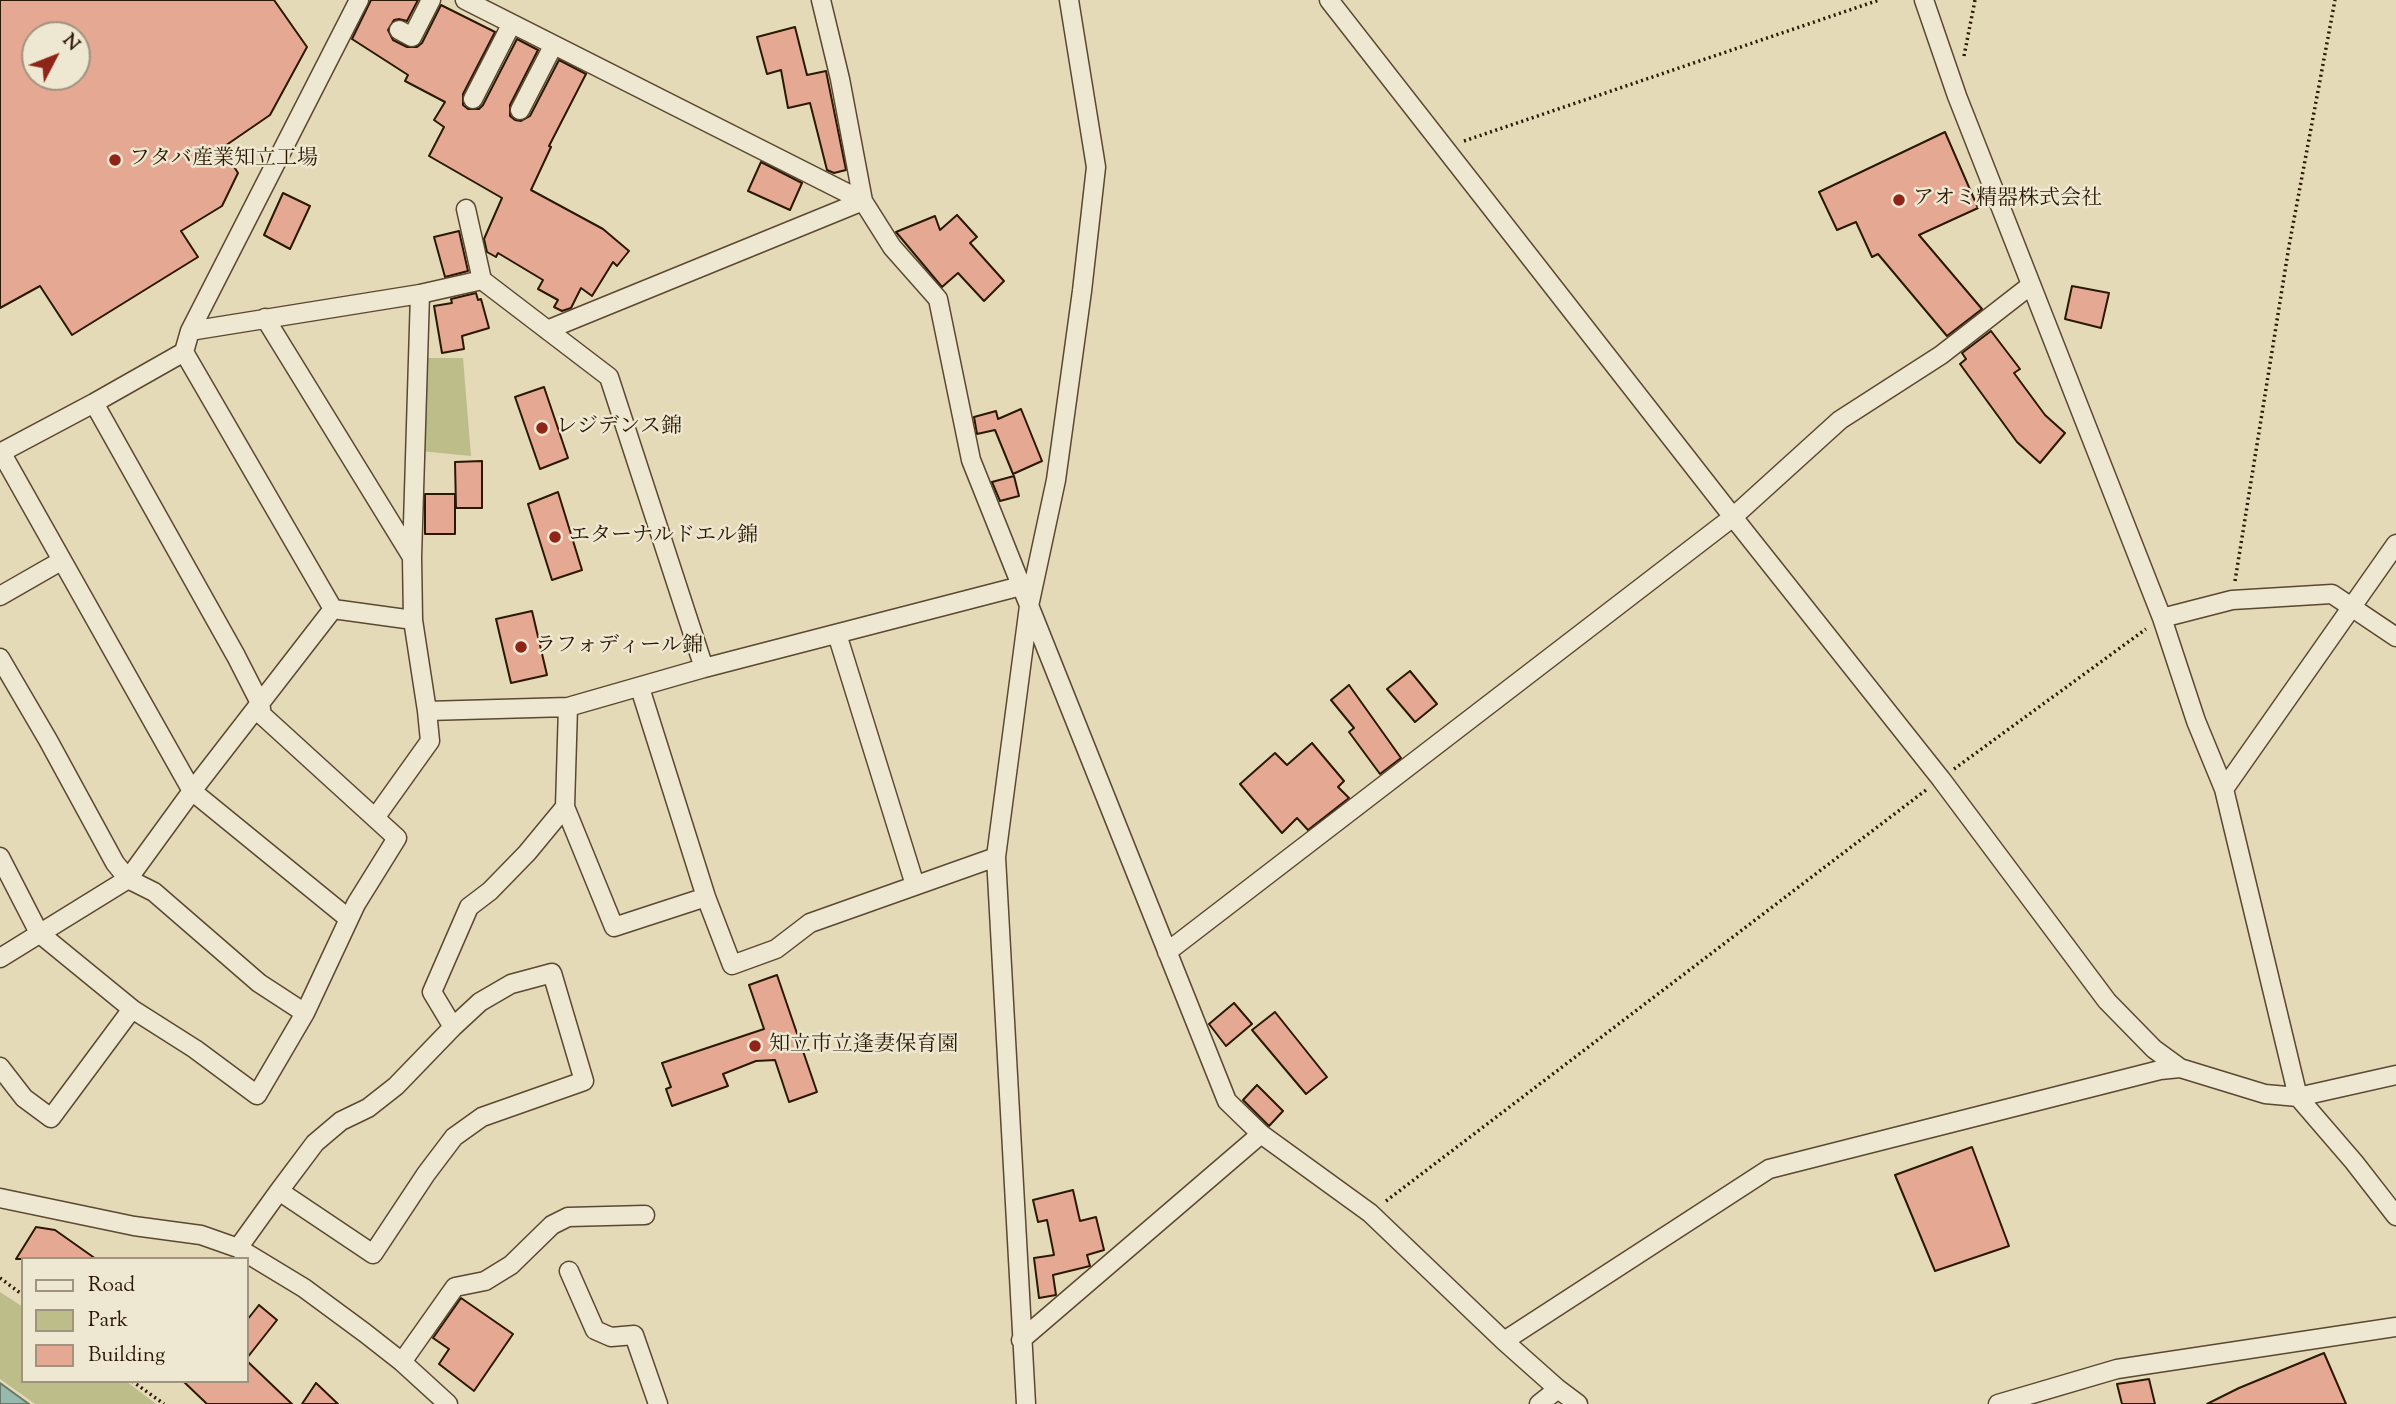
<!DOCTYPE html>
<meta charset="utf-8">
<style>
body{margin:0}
#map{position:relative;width:2396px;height:1404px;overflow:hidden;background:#e5dab8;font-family:"Sorts Mill Goudy",serif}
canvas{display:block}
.legend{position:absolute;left:21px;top:1257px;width:228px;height:126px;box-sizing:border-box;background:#eee7d1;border:2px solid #a0947e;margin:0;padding:9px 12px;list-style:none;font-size:21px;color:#2b1802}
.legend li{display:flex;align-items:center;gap:14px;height:35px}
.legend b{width:35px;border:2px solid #a0947e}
.north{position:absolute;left:21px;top:21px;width:70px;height:70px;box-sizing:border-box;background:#eee7d1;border:2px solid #a0947e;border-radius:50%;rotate:48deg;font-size:19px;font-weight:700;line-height:28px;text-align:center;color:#2b1802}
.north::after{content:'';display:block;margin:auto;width:24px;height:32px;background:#8f2418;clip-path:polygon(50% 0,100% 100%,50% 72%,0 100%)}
</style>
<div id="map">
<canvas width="2396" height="1404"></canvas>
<ul class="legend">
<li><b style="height:9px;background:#eee7d1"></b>Road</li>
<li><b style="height:19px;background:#bdbd89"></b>Park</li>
<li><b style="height:19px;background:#e4a893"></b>Building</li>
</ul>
<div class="north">N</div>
</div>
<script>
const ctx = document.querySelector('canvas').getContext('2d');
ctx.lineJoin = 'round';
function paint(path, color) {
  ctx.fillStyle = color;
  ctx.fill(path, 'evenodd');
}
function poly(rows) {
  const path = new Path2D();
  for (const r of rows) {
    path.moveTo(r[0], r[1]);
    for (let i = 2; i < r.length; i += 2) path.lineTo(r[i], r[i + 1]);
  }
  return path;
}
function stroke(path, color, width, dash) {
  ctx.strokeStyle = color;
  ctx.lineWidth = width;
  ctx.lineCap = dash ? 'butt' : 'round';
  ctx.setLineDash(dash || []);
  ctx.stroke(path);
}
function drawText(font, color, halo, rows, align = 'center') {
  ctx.font = font + ' "Sorts Mill Goudy","Noto Serif JP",serif';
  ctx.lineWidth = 5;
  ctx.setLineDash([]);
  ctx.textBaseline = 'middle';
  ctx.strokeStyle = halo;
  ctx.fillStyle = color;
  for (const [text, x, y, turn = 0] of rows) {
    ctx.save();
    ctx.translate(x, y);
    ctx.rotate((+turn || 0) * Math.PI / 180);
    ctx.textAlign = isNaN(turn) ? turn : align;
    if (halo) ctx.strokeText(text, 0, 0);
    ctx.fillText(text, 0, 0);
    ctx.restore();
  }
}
paint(poly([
 [424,358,463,358,471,456,420,451],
 [0,1292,23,1307,23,1381,126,1381,156,1404,35,1404,0,1379]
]), '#bdbd89');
const water = poly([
 [0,1383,29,1404,0,1404,0,1383]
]);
paint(water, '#96bbae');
stroke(water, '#6b7a69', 2);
const building = poly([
 [0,0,274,0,307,47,270,115,222,148,238,173,222,206,181,231,198,257,72,335,40,286,0,308,0,0],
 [35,35,77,35,77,77,35,77,35,35],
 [371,0,418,0,407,21,399,19,394,20,388,30,393,40,407,47,417,47,422,43,441,5,495,32,463,94,463,105,468,109,479,109,483,105,517,39,538,50,510,105,510,116,515,120,521,121,530,116,559,60,586,74,549,146,551,147,531,190,603,229,629,251,617,266,613,262,592,296,581,288,571,308,562,311,554,307,558,300,538,289,543,280,498,253,496,257,487,252,484,239,502,198,429,156,444,127,434,120,445,102,405,81,408,75,352,39,371,0],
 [795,27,807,75,826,71,846,170,834,173,827,170,810,103,788,108,781,70,767,74,757,37,795,27],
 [1945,132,1978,208,1919,235,1982,309,1947,336,1878,254,1872,257,1856,222,1837,230,1819,192,1945,132],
 [761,162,802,183,790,210,748,191,761,162],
 [283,193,310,206,290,249,264,235,283,193],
 [957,215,977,237,970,243,1004,281,984,301,958,273,942,287,896,232,935,216,940,230,957,215],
 [459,231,468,271,445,277,434,237,459,231],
 [2072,286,2109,293,2101,328,2065,319,2072,286],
 [476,293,478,300,481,299,489,328,462,336,464,349,442,353,434,306,452,303,451,299,476,293],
 [1991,331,2020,369,2014,373,2045,415,2065,433,2040,463,2017,442,1960,364,1966,359,1962,353,1991,331],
 [544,387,568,458,540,469,515,397,544,387],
 [1021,409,1042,461,1013,474,995,430,977,434,974,417,996,411,998,419,1021,409],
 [482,461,482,508,456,508,455,462,482,461],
 [1014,476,1019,496,1000,501,992,482,1014,476],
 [558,492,582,570,552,580,528,504,558,492],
 [425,494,455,494,455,534,425,534,425,494],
 [532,611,547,675,511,683,496,619,532,611],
 [1410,671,1437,704,1415,722,1387,689,1410,671],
 [1349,685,1401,758,1380,774,1349,732,1354,728,1331,700,1349,685],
 [1312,743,1344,781,1338,787,1349,798,1308,830,1297,818,1282,833,1240,784,1275,753,1287,765,1312,743],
 [777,975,817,1092,789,1102,775,1060,756,1061,723,1074,728,1086,672,1106,666,1089,671,1087,662,1063,764,1029,749,985,777,975],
 [1234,1003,1252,1024,1226,1046,1209,1024,1234,1003],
 [1275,1012,1327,1077,1306,1094,1252,1030,1275,1012],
 [1257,1085,1283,1111,1269,1126,1243,1100,1257,1085],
 [1972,1147,2009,1246,1935,1271,1895,1175,1972,1147],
 [1073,1190,1080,1221,1096,1217,1104,1250,1087,1255,1090,1266,1053,1275,1056,1295,1039,1298,1034,1258,1054,1255,1047,1220,1038,1222,1033,1200,1073,1190],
 [36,1227,55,1230,96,1259,16,1259,36,1227],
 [461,1298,513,1334,474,1391,439,1364,449,1349,433,1338,461,1298],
 [259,1305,277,1320,247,1358,247,1320,259,1305],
 [2324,1353,2346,1404,2207,1404,2239,1388,2324,1353],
 [247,1361,292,1404,207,1404,183,1381,247,1381,247,1361],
 [2149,1379,2155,1404,2122,1404,2117,1384,2149,1379],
 [316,1383,338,1404,302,1404,316,1383]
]);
paint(building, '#e4a893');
stroke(building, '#2b1802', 2);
const street = poly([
 [465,0,863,201],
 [821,0,840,79,863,201,892,247,938,299,971,460,1227,1101,1261,1134,1370,1213,1504,1341,1558,1389,1578,1404],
 [1329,0,1733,517,1941,779,2107,1001,2154,1049,2180,1068,2265,1094,2298,1097,2396,1075],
 [1924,0,1957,96,2162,618,2196,721,2224,789,2298,1097,2354,1162,2396,1216],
 [399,30,412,37,431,0],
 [473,99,511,25],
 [520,110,553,46],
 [466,209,482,280],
 [420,294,412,557,413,620,427,711,568,707,704,668,1021,586],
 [265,318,412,557],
 [547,330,863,201],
 [190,331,420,294,482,280,609,377,704,668],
 [184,352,333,609],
 [1,452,192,791,349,919],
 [0,453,94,403,184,352,190,331,359,0],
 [0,596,61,561],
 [333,609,413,620],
 [2162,618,2232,600,2332,594,2396,637],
 [837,634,915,885],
 [0,658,48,740,115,863,128,879,154,892,259,983,305,1013],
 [640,688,706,897,732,965,776,949,810,923,996,857],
 [2224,789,2396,544],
 [565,807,614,927,706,897],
 [375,818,430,741,427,711],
 [0,857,39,933,132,1009],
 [1167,952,1733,517,1840,420,1941,355,2031,285],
 [0,958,128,879,192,791,333,609],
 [453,1027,432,992,469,907,490,891,527,853,565,807,568,707],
 [0,1067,24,1098,51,1118,132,1009,195,1049,257,1095,305,1013,356,904,397,838,262,715,260,703,236,656,94,403],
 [0,1198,134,1226,201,1235,238,1248,304,1288,365,1333,402,1362,448,1404],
 [238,1248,279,1191,315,1143,341,1121,368,1108,396,1086,453,1027,480,1002,511,984,552,973,584,1081,482,1117,454,1137,426,1174,373,1254,279,1191],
 [569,1271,595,1330,611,1337,634,1335,658,1404],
 [1021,1340,1261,1134],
 [1504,1341,1769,1169,2160,1070,2180,1068],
 [402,1362,455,1287,485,1281,511,1265,552,1225,568,1217,645,1215],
 [1026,1404,996,857,1029,606,1056,480,1082,291,1096,167,1069,0],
 [1539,1404,1558,1389],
 [1998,1404,2117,1369,2396,1327]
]);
stroke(street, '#5a4830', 21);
stroke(poly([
 [1964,56,1975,0],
 [1464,141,1879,0],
 [2235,581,2289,246,2335,0],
 [1954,769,2146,629],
 [1386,1201,1926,790],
 [0,1278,23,1295],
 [132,1381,164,1404]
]), '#2b1802', 3.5, [2, 3.5]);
stroke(street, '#eee7d1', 18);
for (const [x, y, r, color] of [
 [115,160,7,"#8f2418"],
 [1899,200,7,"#8f2418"],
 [542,428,7,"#8f2418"],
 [555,537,7,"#8f2418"],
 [521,647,7,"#8f2418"],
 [755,1046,7,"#8f2418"]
]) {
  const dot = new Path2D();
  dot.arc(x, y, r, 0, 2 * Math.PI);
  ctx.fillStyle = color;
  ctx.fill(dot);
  stroke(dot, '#eee7d1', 2.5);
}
drawText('21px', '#2b1802', '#eee7d1', [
 ["フタバ産業知立工場",129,160],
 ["アオミ精器株式会社",1913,200],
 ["レジデンス錦",556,428],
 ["エターナルドエル錦",569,537],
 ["ラフォディール錦",535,647],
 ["知立市立逢妻保育園",769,1046]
], 'left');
</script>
